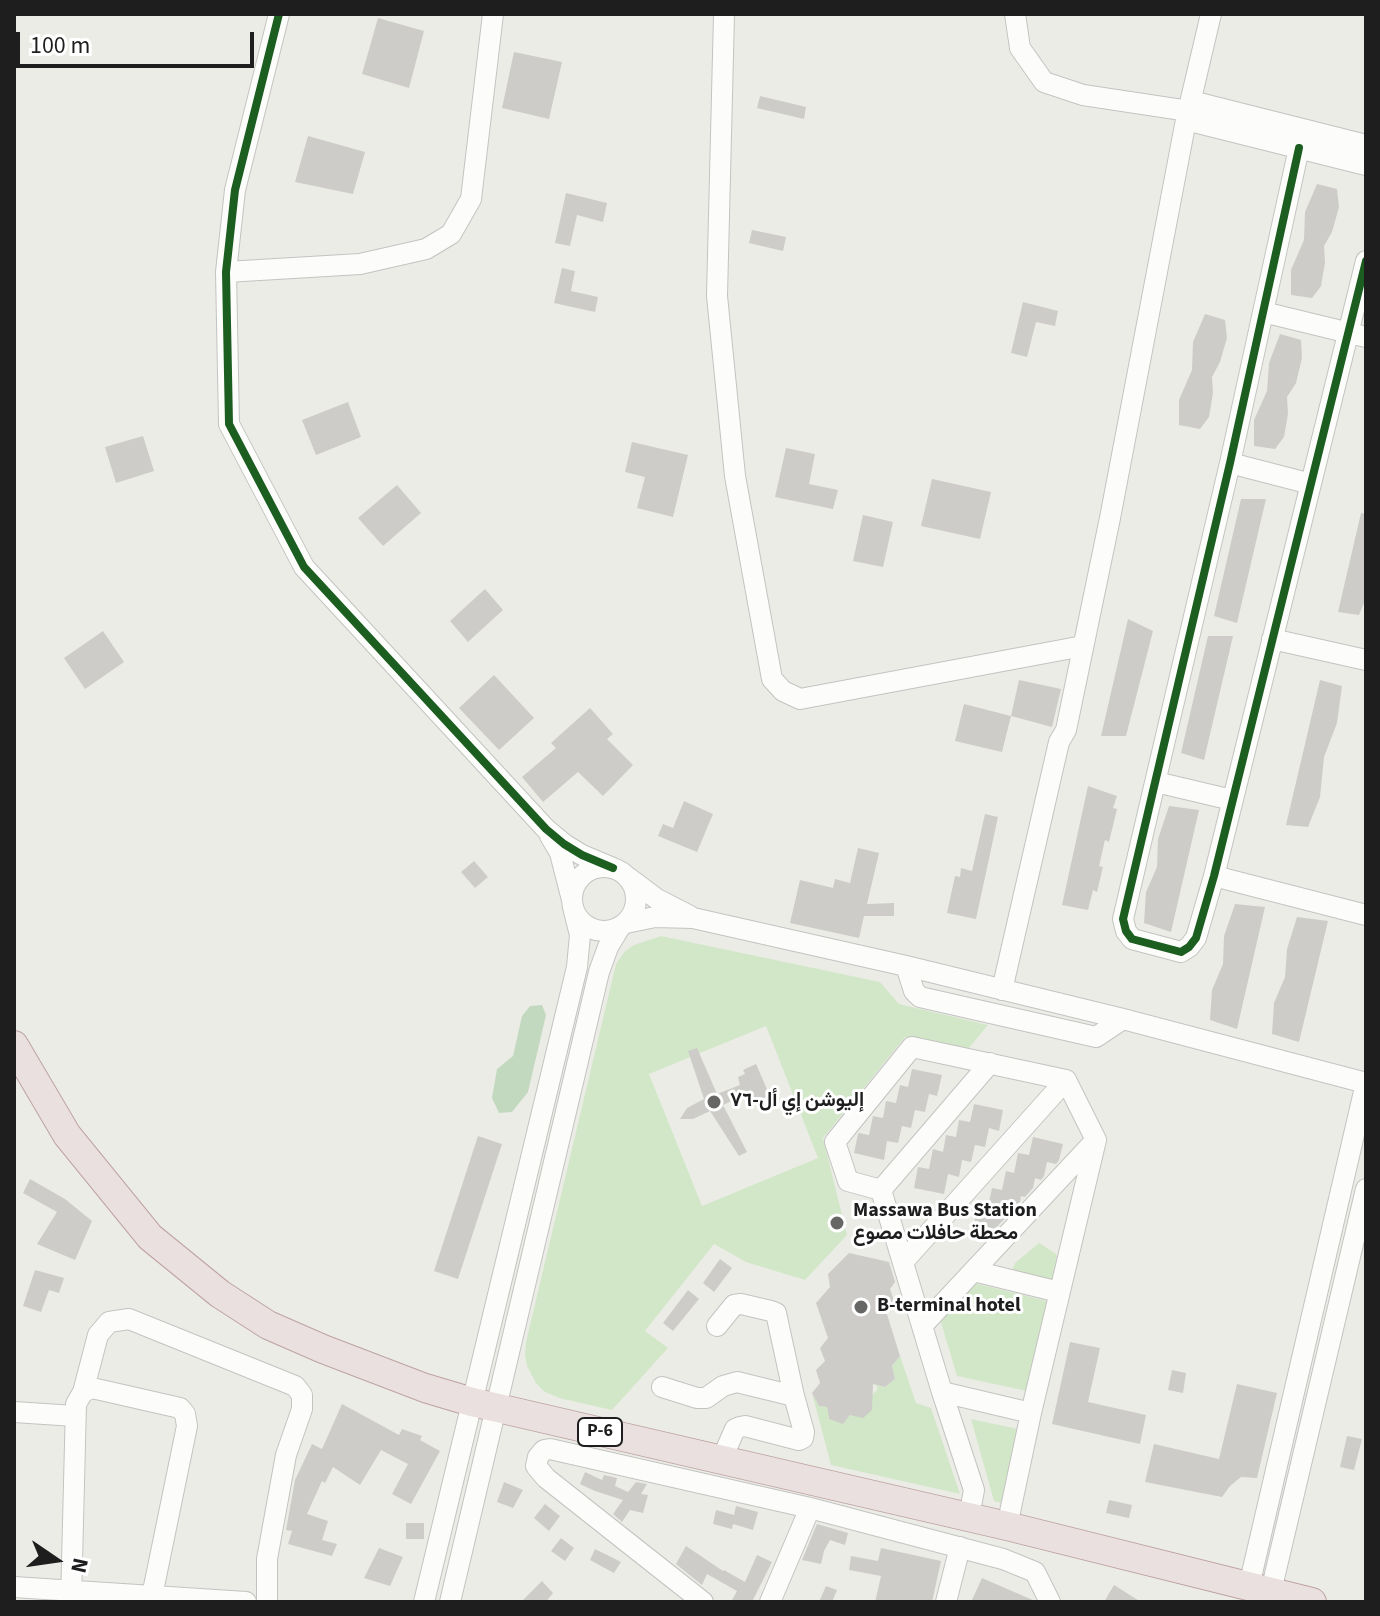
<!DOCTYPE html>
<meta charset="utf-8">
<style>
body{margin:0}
#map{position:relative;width:1380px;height:1616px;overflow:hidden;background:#ecece7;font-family:"Source Sans 3",sans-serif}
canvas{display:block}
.frame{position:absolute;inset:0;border:16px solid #1e1e1e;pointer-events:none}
.north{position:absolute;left:16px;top:1520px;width:80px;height:80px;-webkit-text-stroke:6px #fff;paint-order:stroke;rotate:103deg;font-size:22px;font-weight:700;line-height:32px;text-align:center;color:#1e1e1e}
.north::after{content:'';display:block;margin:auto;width:28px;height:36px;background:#1e1e1e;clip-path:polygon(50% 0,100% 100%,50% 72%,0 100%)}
.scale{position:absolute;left:16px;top:32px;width:238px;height:36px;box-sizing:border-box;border:4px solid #1e1e1e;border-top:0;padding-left:10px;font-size:24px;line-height:28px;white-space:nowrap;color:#1e1e1e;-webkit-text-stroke:6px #fff;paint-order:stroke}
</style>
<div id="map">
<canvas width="1380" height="1616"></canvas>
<div class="frame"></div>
<div class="north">N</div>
<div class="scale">100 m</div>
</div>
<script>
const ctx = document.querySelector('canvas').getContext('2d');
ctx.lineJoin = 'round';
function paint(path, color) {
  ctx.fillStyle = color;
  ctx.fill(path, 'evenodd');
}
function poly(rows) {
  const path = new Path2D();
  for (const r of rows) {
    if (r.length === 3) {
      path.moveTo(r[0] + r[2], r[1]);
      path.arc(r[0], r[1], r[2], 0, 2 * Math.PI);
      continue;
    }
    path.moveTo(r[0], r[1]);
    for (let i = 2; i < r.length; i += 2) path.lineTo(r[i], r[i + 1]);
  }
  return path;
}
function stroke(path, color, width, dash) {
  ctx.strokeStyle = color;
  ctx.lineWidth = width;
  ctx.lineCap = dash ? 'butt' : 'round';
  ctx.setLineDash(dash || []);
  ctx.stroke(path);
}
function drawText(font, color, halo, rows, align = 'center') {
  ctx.font = font + ' "Source Sans 3",Vazirmatn,sans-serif';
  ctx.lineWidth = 6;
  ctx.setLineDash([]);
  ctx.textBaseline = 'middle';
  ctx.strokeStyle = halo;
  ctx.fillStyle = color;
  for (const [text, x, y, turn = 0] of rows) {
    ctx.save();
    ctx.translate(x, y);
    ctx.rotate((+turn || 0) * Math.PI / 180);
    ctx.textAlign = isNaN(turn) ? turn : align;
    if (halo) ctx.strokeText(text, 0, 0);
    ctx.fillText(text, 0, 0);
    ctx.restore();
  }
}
paint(poly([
 [661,936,880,982,899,1004,988,1025,968,1049,905,1037,823,1138,847,1235,805,1280,746,1262,714,1244,645,1331,668,1348,612,1410,559,1398,545,1392,536,1383,527,1366,525,1355,526,1342,616,964,625,951,634,945],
 [766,1026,818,1158,702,1206,649,1074],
 [1039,1243,1055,1253,1057,1256,1052,1280,1012,1271,1015,1263],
 [974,1283,1047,1301,1027,1391,957,1376,940,1319],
 [900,1356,916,1403,931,1408,960,1494,831,1465,812,1393,819,1406,827,1407,829,1419,842,1423,878,1389,876,1385,885,1387,895,1379,892,1366],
 [971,1419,1018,1429,1001,1503,994,1501]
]), '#d2e7c8');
paint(poly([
 [542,1005,546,1015,528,1092,512,1112,499,1113,492,1098,497,1069,513,1056,522,1016,530,1006]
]), '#c2d9bf');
paint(poly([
 [378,18,424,31,409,88,362,74],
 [514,52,562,62,549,119,502,108],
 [760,96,806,107,804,119,757,108],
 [308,136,365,152,353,194,295,182],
 [1317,184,1337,189,1339,207,1332,232,1324,246,1325,263,1321,286,1312,298,1291,295,1291,270,1304,240,1305,212],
 [566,193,607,203,603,222,577,215,570,246,555,243],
 [752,230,786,237,783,251,749,243],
 [562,268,575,271,571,291,598,297,595,312,554,303],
 [1023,302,1058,311,1055,326,1036,322,1027,357,1011,353],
 [1205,314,1225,320,1227,338,1220,362,1212,377,1213,393,1209,417,1200,429,1179,425,1179,400,1192,370,1193,342],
 [1280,334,1301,340,1302,358,1296,383,1287,397,1288,414,1284,437,1275,449,1254,446,1254,420,1267,391,1269,363],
 [348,402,361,437,316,455,302,420],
 [143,436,154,471,116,483,105,447],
 [632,442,688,455,673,517,637,508,645,477,625,472],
 [786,448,815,454,809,484,838,490,833,509,775,497],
 [932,479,991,492,980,539,921,526],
 [397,485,421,513,383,546,358,518],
 [1241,499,1266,499,1237,623,1214,616],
 [1361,513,1366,514,1366,598,1359,615,1338,612],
 [863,515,893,522,883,567,853,561],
 [485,589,503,610,468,642,450,621],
 [1128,619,1153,631,1126,736,1101,736],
 [103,631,124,662,85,689,64,658],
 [1208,636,1233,636,1204,760,1181,753],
 [494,675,534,718,499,750,459,708],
 [1019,680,1061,689,1052,727,1011,716],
 [1320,680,1342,686,1337,723,1324,757,1320,797,1308,827,1286,825],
 [964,704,1011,716,1002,752,955,741],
 [590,708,613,734,607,739,633,765,603,796,578,772,543,802,522,777,556,748,551,743],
 [1088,786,1117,796,1113,808,1117,809,1109,842,1105,840,1099,866,1103,867,1097,892,1093,890,1088,910,1062,905],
 [684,801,713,814,697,852,658,836,663,824,673,828],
 [1169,806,1199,810,1171,932,1144,923,1146,892,1157,867,1158,839],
 [985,814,998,817,976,919,947,913,955,876,960,877,961,868,972,871],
 [858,848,879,853,867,904,894,903,894,916,864,916,859,938,790,923,800,880,833,888,835,879,850,883],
 [474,861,488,877,475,888,461,872],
 [1235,904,1265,907,1237,1029,1210,1020,1212,990,1223,964,1224,936],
 [1297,917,1328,921,1299,1042,1272,1034,1274,1003,1285,977,1287,949],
 [697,1048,717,1094,740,1085,738,1077,745,1074,743,1070,756,1064,770,1096,749,1103,743,1096,723,1105,747,1152,739,1156,710,1111,693,1119,680,1119,687,1108,704,1099,688,1051],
 [912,1069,942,1075,937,1096,929,1094,925,1112,915,1110,911,1128,902,1126,898,1143,887,1141,884,1160,854,1153,858,1134,859,1133,869,1135,873,1116,883,1118,886,1101,896,1103,900,1085,908,1087],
 [974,1104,1003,1110,999,1131,989,1128,985,1147,975,1145,971,1162,962,1160,959,1177,948,1174,944,1194,914,1188,918,1167,929,1169,933,1149,943,1152,946,1135,956,1137,959,1120,970,1122],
 [478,1136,502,1144,458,1279,434,1271],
 [1033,1137,1063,1144,1059,1160,1056,1164,1047,1162,1044,1176,1041,1180,1035,1178,1033,1188,1025,1197,1021,1196,1020,1202,1010,1213,1007,1212,1007,1216,995,1229,974,1224,978,1204,988,1206,992,1188,1002,1190,1006,1171,1014,1173,1018,1153,1029,1155],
 [30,1179,65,1199,92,1221,75,1260,37,1244,57,1212,23,1193],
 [849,1253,889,1262,895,1282,890,1289,894,1301,886,1311,900,1356,892,1366,895,1379,885,1387,873,1384,872,1410,863,1418,850,1415,843,1424,829,1419,827,1407,819,1406,812,1393,820,1383,816,1370,825,1361,820,1348,828,1338,816,1303,830,1287,828,1274],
 [720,1259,732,1268,714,1292,703,1283],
 [35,1270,64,1278,59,1293,49,1290,41,1312,23,1306],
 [688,1290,699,1299,673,1331,663,1323],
 [1070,1342,1100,1348,1088,1402,1146,1415,1140,1444,1052,1424],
 [1172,1370,1186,1373,1183,1393,1168,1390],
 [1237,1384,1277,1393,1257,1478,1241,1477,1230,1486,1222,1497,1145,1482,1154,1444,1219,1459],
 [342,1404,399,1435,402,1429,422,1436,420,1440,440,1451,411,1504,392,1494,408,1464,381,1450,360,1485,333,1467,325,1483,322,1481,307,1514,328,1521,322,1540,337,1544,332,1556,288,1544,292,1531,286,1530,295,1480,312,1444,322,1449],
 [1347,1436,1362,1439,1354,1470,1340,1467],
 [585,1472,602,1480,604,1475,617,1478,615,1486,628,1492,636,1482,647,1484,641,1494,648,1495,643,1513,630,1510,622,1522,613,1514,623,1500,595,1491,580,1484],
 [504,1482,523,1490,513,1508,497,1502],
 [1109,1500,1132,1505,1129,1518,1106,1513],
 [545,1504,560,1516,549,1531,534,1518],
 [736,1506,758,1512,753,1530,733,1524,732,1529,713,1524,716,1510,734,1515],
 [406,1523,424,1523,424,1539,406,1539],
 [817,1524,848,1533,845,1545,830,1540,824,1551,821,1564,802,1560],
 [561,1538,574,1548,565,1561,551,1551],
 [686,1546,723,1571,724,1570,745,1582,757,1555,772,1562,752,1602,731,1602,737,1591,707,1574,702,1585,676,1564],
 [379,1548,403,1557,390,1586,364,1578],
 [881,1548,941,1561,932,1602,875,1602,881,1576,849,1570,851,1556,878,1561],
 [595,1549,621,1562,614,1573,590,1560],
 [982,1578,1035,1601,1035,1602,971,1602],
 [542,1581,553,1593,546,1602,521,1602],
 [1114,1585,1141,1602,1104,1602],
 [826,1586,837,1590,832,1602,819,1602]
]), '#cdccc8');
const minor = poly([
 [279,14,235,190,226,272,229,424,304,567,546,829,564,844,582,855,613,868],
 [724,14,717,296,735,476,772,679,783,691,800,699,1083,646],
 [1015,14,1020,48,1044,82,1083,95,1189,111],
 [1191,101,1366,145],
 [1186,120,1366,165],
 [1299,148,1230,463,1123,919,1126,931,1132,939,1181,952,1189,947,1196,938,1214,876,1366,261],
 [226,272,360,264,426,249,451,234,471,199,493,14],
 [1263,312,1366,337],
 [1230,463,1311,484],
 [1272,639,1366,660],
 [1156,782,1232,800],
 [550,836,560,853,572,900],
 [604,899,32],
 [1214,876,1366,915],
 [629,878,657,899,690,916],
 [626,923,655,917,693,918,906,966,1123,1019,1366,1083],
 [906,966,914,991,920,997,1096,1037,1123,1019],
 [1002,990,1059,742,1066,730,1110,518,1186,120,1211,14],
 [881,1190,990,1063],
 [903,1262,1066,1080],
 [974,1271,1059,1292],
 [717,1326,734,1305,741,1304,771,1311,776,1313,794,1396,804,1432,803,1438,799,1440,745,1426,740,1427,735,1429,721,1461],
 [922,1326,1093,1143],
 [662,1387,697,1398,706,1398,723,1386,737,1382,794,1396],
 [83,1392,98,1335,109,1322,129,1319,295,1386,302,1395,302,1409,286,1455,267,1559,267,1602],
 [942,1392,1031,1413],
 [14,1412,75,1416],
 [969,1517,974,1490,942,1392,881,1190,848,1181,835,1142,912,1047,1066,1080,1096,1140,1031,1413,1007,1526],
 [1249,1586,1366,1083],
 [14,1587,246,1602],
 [1271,1591,1366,1189],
 [71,1602,76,1404,83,1392,92,1388,180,1408,185,1414,187,1426,152,1596],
 [424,1602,577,967,580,935,573,907],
 [450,1602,599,972,608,947,620,927],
 [703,1602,546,1478,536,1466,538,1457,544,1450,550,1449,810,1508,1003,1559,1035,1572,1050,1602],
 [770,1602,810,1508],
 [946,1602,960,1547]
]);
const highway = poly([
 [14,1045,67,1135,150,1237,220,1294,268,1325,323,1349,425,1388,472,1402,1007,1526,1312,1602]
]);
stroke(minor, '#c3c3c1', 22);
stroke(highway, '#bea2a2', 30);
stroke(minor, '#fcfcfb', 20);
stroke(highway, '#e9e0df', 28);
stroke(poly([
 [279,14,235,190,226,272,229,424,304,567,546,829,564,844,582,855,613,868],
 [1299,148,1230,463,1123,919,1126,931,1132,939,1181,952,1189,947,1196,938,1214,876,1366,261]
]), '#1b5e20', 8);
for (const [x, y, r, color] of [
 [714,1102,8,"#666664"],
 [837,1223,8,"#666664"],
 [861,1307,8,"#666664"]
]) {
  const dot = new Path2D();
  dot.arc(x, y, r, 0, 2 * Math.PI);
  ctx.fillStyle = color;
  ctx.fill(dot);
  stroke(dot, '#fff', 3);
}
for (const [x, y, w] of [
 [600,1432,44]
]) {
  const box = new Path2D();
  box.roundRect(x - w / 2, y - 14, w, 28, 6);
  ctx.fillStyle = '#fff';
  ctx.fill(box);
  stroke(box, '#1e1e1e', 2);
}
drawText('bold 18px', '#1e1e1e', null, [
 ["P-6",600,1432]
]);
drawText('bold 20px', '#1e1e1e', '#fff', [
 ["إليوشن إي أل-٧٦",730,1102],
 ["Massawa Bus Station",853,1212],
 ["محطة حافلات مصوع",853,1235],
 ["B-terminal hotel",877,1307]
], 'left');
</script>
